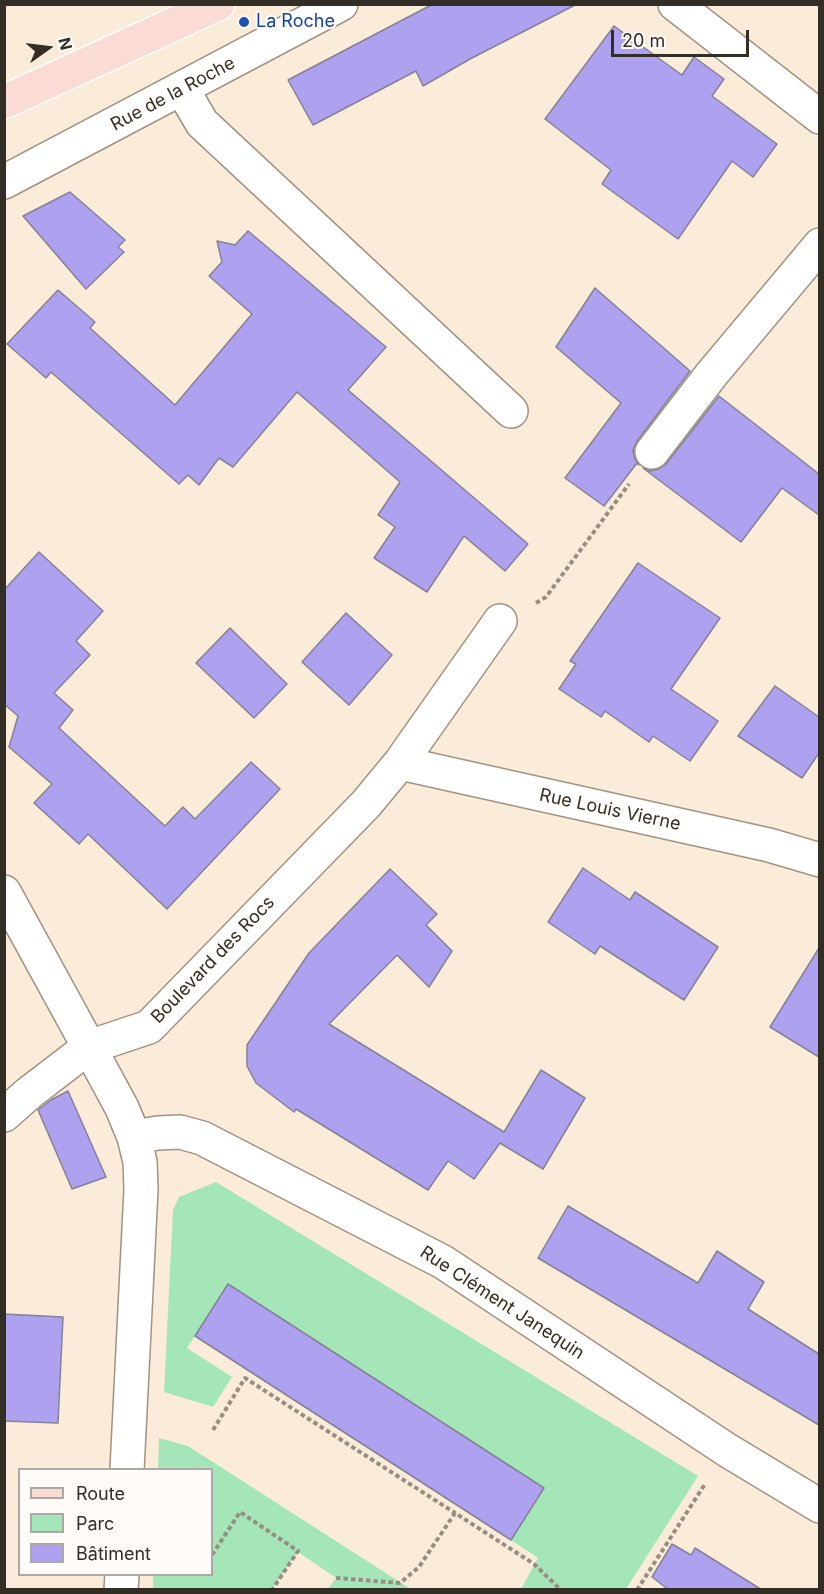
<!DOCTYPE html>
<meta charset="utf-8">
<style>
body{margin:0}
#map{position:relative;width:824px;height:1594px;overflow:hidden;background:#fbecd9;font-family:Inter,sans-serif}
canvas{display:block}
.frame{position:absolute;inset:0;border:6px solid #322d25;pointer-events:none}
.legend{position:absolute;left:18px;top:1468px;width:195px;height:108px;box-sizing:border-box;background:#fefbf8;border:2px solid #aca9a4;margin:0;padding:8px 10px;list-style:none;font-size:18px;color:#322d25}
.legend li{display:flex;align-items:center;gap:12px;height:30px}
.legend b{width:30px;border:2px solid #aca9a4}
.north{position:absolute;left:18px;top:18px;width:60px;height:60px;-webkit-text-stroke:4px #fefbf8;paint-order:stroke;rotate:76deg;font-size:16px;font-weight:700;line-height:24px;text-align:center;color:#322d25}
.north::after{content:'';display:block;margin:auto;width:21px;height:27px;background:#322d25;clip-path:polygon(50% 0,100% 100%,50% 72%,0 100%)}
.scale{position:absolute;left:611px;top:30px;width:138px;height:27px;box-sizing:border-box;border:3px solid #322d25;border-top:0;padding-left:8px;font-size:18px;line-height:21px;white-space:nowrap;color:#322d25;-webkit-text-stroke:4px #fefbf8;paint-order:stroke}
</style>
<div id="map">
<canvas width="824" height="1594"></canvas>
<div class="frame"></div>
<ul class="legend">
<li><b style="height:8px;background:#fadcd5"></b>Route</li>
<li><b style="height:16px;background:#a5e6b8"></b>Parc</li>
<li><b style="height:16px;background:#aea2f0"></b>Bâtiment</li>
</ul>
<div class="north">N</div>
<div class="scale">20 m</div>
</div>
<script>
const ctx = document.querySelector('canvas').getContext('2d');
ctx.lineJoin = 'round';
function paint(path, color) {
  ctx.fillStyle = color;
  ctx.fill(path, 'evenodd');
}
function poly(rows) {
  const path = new Path2D();
  for (const r of rows) {
    path.moveTo(r[0], r[1]);
    for (let i = 2; i < r.length; i += 2) path.lineTo(r[i], r[i + 1]);
  }
  return path;
}
function stroke(path, color, width, dash) {
  ctx.strokeStyle = color;
  ctx.lineWidth = width;
  ctx.lineCap = dash ? 'butt' : 'round';
  ctx.setLineDash(dash || []);
  ctx.stroke(path);
}
function drawText(font, color, halo, rows, align = 'center') {
  ctx.font = font + ' Inter,sans-serif';
  ctx.lineWidth = 4.5;
  ctx.setLineDash([]);
  ctx.textBaseline = 'middle';
  ctx.strokeStyle = halo;
  ctx.fillStyle = color;
  for (const [text, x, y, turn = 0] of rows) {
    ctx.save();
    ctx.translate(x, y);
    ctx.rotate((+turn || 0) * Math.PI / 180);
    ctx.textAlign = isNaN(turn) ? turn : align;
    if (halo) ctx.strokeText(text, 0, 0);
    ctx.fillText(text, 0, 0);
    ctx.restore();
  }
}
paint(poly([
 [216,1182,698,1476,626,1589,521,1589,538,1558,511,1540,544,1488,229,1284,187,1348,232,1377,213,1407,164,1392,173,1210,179,1197],
 [159,1438,188,1446,409,1588,328,1589,336,1578,298,1552,272,1589,153,1589,153,1575,212,1574,212,1470,158,1469]
]), '#a5e6b8');
const building = poly([
 [433,4,577,4,470,59,423,86,416,71,313,125,288,80,433,4],
 [614,26,682,75,694,57,724,79,712,96,777,144,753,177,732,161,678,239,602,184,611,170,545,119,614,26],
 [70,192,125,240,118,247,124,252,86,289,23,216,70,192],
 [248,231,386,347,348,390,528,544,505,571,464,536,427,592,374,558,395,527,378,515,400,482,297,392,233,467,219,458,199,485,188,475,179,484,51,372,46,378,7,344,58,290,95,322,90,328,175,405,252,314,209,276,222,262,217,241,235,245,248,231],
 [595,288,690,371,637,441,633,450,635,459,639,465,637,463,604,506,565,478,621,403,556,347,595,288],
 [719,396,819,474,819,515,782,488,741,542,643,468,650,471,659,469,666,464,719,396],
 [39,552,103,611,76,641,90,655,54,693,73,710,59,728,165,826,183,807,195,819,251,762,280,789,167,909,88,834,79,844,34,803,52,784,9,747,18,716,4,704,4,590,39,552],
 [638,563,720,618,671,689,718,721,690,761,653,736,649,742,605,711,601,717,559,689,576,664,570,661,638,563],
 [346,613,392,655,349,705,302,662,346,613],
 [230,628,287,684,254,718,196,663,230,628],
 [775,686,819,717,819,753,802,778,738,736,775,686],
 [583,868,630,900,635,892,718,947,684,1000,600,946,595,954,548,922,583,868],
 [390,869,437,914,426,925,452,951,429,987,397,955,329,1024,504,1132,541,1070,585,1098,543,1169,500,1143,474,1179,448,1161,428,1190,296,1109,294,1112,256,1083,247,1066,247,1045,309,953,390,869],
 [819,948,819,1057,770,1027,819,948],
 [68,1091,106,1177,72,1189,38,1110,51,1100,68,1091],
 [568,1206,698,1283,717,1251,764,1282,748,1309,819,1354,819,1425,538,1258,568,1206],
 [228,1284,544,1488,511,1540,195,1336,228,1284],
 [4,1314,63,1317,58,1423,4,1421,4,1314],
 [672,1544,691,1555,695,1548,762,1590,669,1590,652,1577,672,1544]
]);
paint(building, '#aea2f0');
stroke(building, '#838195', 1.5);
const minor = poly([
 [675,4,820,117],
 [182,89,202,123,511,411],
 [4,182,341,4],
 [652,452,711,375,820,245],
 [400,763,769,845,820,860],
 [4,892,89,1047,29,1093,4,1115],
 [134,1137,158,1133,180,1132,202,1138,443,1262,727,1450,820,1506],
 [127,1470,141,1189,140,1162,134,1137,122,1108,89,1047,149,1027,366,804,400,763,500,621],
 [121,1590,122,1574]
]);
const major = poly([
 [4,102,218,4]
]);
stroke(minor, '#a09381', 36);
stroke(major, '#fff', 36);
stroke(poly([
 [536,603,546,597,629,484],
 [213,1430,245,1378,455,1513],
 [212,1555,240,1512,298,1551,272,1590],
 [336,1578,400,1583,419,1567,455,1513,534,1564,561,1590],
 [637,1590,705,1484]
]), '#988e80', 4, [4.5, 3]);
stroke(minor, '#fff', 33);
stroke(major, '#fadcd5', 33);
for (const [x, y, r, color] of [
 [244,22,6,"#1a4fb4"]
]) {
  const dot = new Path2D();
  dot.arc(x, y, r, 0, 2 * Math.PI);
  ctx.fillStyle = color;
  ctx.fill(dot);
  stroke(dot, '#fefbf8', 2);
}
drawText('18px', '#164399', '#fefbf8', [
 ["La Roche",256,22]
], 'left');
drawText('18px', '#322d25', '#fefbf8', [
 ["Rue de la Roche",173,94,-28],
 ["Rue Louis Vierne",610,810,12],
 ["Boulevard des Rocs",213,960,-46],
 ["Rue Clément Janequin",502,1303,33]
]);
</script>
